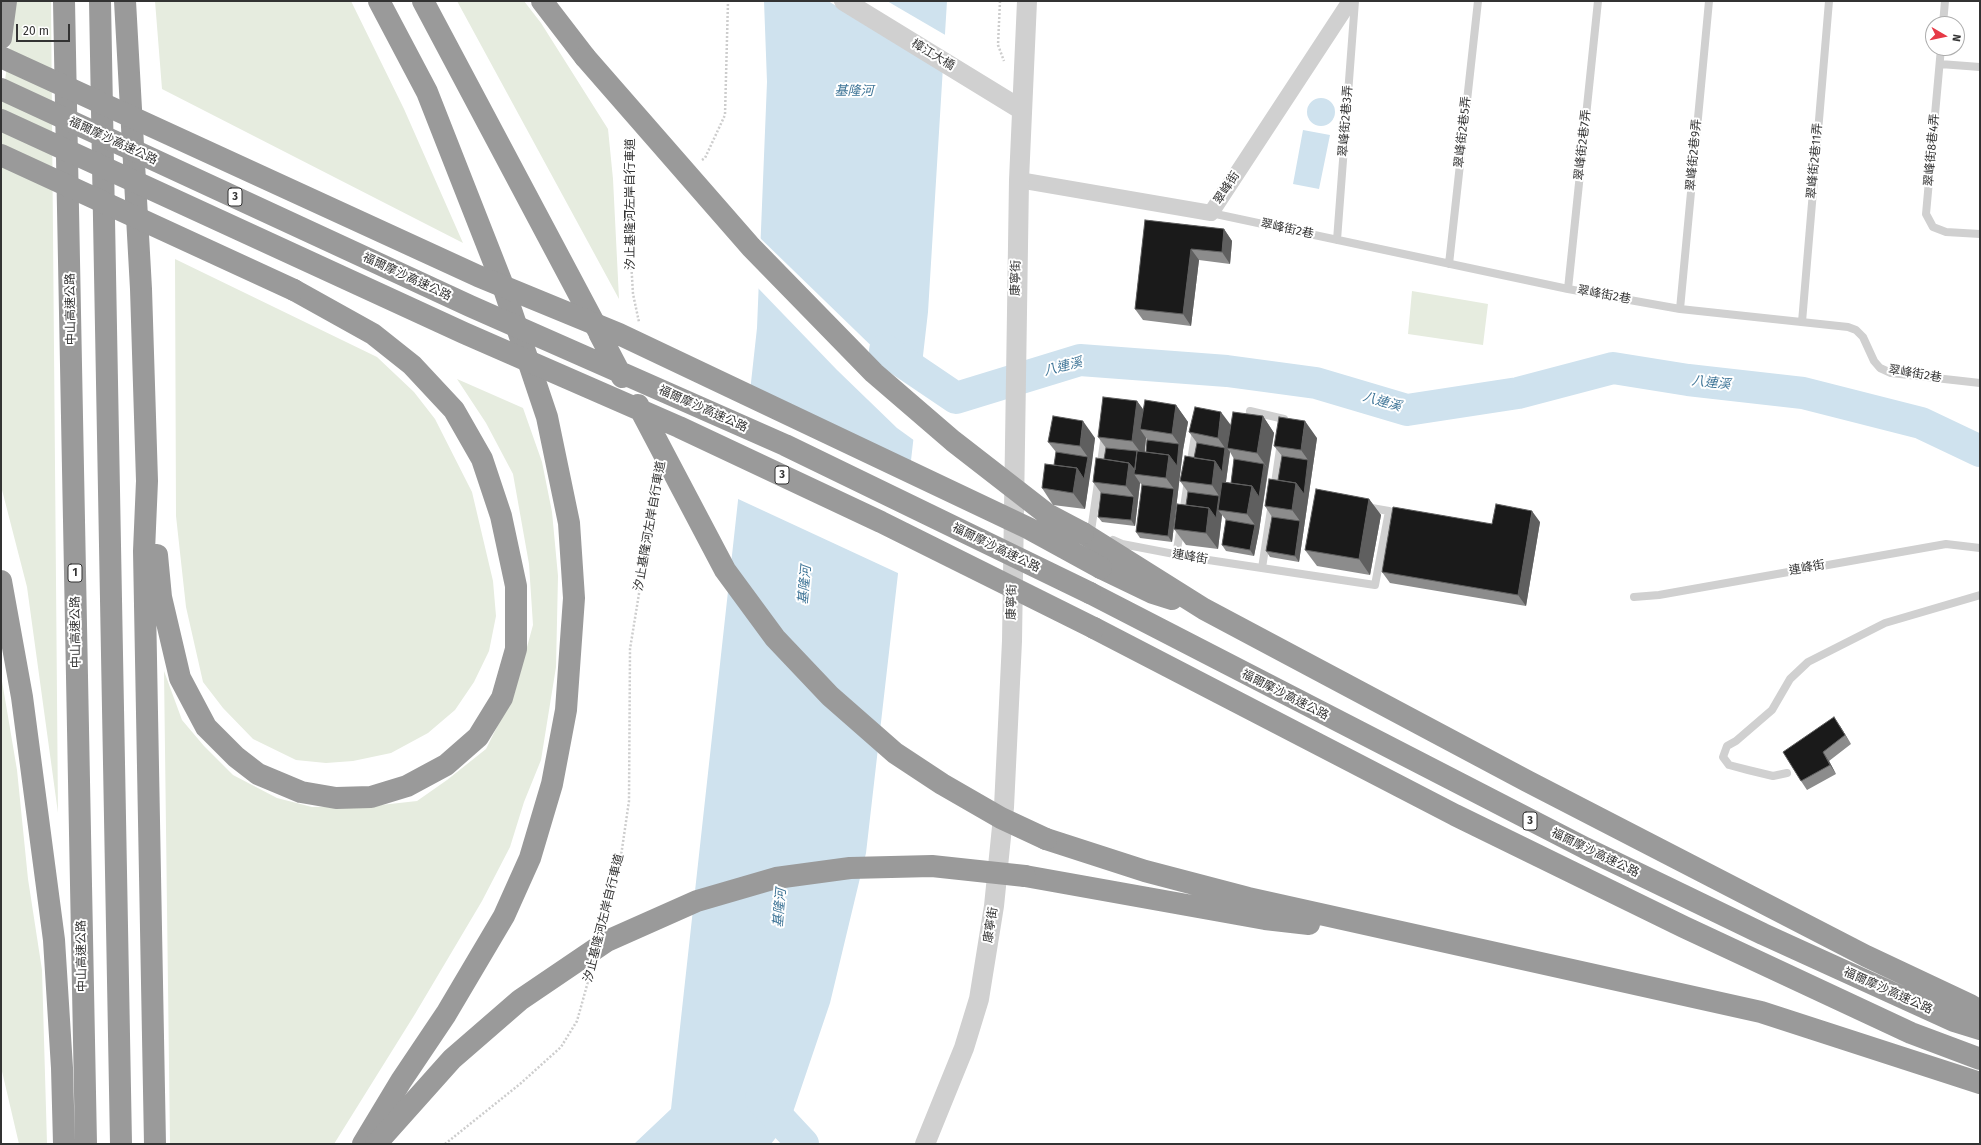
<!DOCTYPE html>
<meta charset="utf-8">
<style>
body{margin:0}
#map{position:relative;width:1981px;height:1145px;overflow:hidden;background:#fff;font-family:"Fira Sans",sans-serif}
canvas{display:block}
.frame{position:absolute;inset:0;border:2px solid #333;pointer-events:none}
.north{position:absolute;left:1925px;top:16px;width:40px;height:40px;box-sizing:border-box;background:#fff;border:1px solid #adadad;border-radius:50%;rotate:99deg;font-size:11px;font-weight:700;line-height:16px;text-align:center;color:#333}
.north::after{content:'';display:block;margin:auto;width:14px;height:18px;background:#e63946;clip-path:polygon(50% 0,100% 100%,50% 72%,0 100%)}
.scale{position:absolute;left:16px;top:24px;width:54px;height:18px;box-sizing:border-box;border:2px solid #333;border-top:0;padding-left:5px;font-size:12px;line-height:14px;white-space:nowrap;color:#333;-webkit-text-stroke:3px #fff;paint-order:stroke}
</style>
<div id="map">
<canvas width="1981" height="1145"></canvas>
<div class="frame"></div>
<div class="north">N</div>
<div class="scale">20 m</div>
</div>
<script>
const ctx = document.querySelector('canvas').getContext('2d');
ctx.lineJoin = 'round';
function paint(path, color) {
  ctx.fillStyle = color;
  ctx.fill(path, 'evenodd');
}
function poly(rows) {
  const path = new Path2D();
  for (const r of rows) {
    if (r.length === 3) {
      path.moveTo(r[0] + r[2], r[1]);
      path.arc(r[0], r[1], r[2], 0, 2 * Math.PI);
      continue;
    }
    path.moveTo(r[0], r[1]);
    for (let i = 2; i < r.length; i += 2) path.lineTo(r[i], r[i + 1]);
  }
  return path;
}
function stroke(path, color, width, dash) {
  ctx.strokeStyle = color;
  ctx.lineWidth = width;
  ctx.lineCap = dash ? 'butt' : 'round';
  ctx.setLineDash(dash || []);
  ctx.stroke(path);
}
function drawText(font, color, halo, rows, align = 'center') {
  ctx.font = font + ' "Fira Sans","Noto Sans TC",sans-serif';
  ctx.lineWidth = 4;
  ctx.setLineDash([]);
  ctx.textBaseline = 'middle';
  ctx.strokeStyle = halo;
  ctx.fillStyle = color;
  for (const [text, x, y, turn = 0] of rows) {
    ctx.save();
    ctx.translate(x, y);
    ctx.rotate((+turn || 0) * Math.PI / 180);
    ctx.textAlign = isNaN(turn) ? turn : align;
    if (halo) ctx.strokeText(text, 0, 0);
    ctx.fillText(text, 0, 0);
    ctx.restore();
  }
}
paint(poly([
 [16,1,51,1,58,813,27,587,1,486,1,109],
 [155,1,351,1,404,109,463,243,162,89],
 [457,1,524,1,541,23,608,129,613,179,619,299],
 [175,259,377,357,414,392,435,419,472,492,493,581,496,616,489,651,474,682,455,710,428,733,391,753,353,761,326,763,296,760,253,739,223,708,203,682,186,607,176,516],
 [1412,291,1488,304,1483,345,1408,334],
 [457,379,523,408,542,462,552,512,558,576,556,667,541,760,524,802,510,847,482,901,415,1014,334,1144,170,1144,164,671,182,720,204,746,233,775,277,798,312,807,372,806,417,801,447,780,486,749,515,691,533,625,529,564,513,474,486,423],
 [1,675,17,770,28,879,42,970,47,1144,19,1144,1,1067]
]), '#e6ecdf');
paint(poly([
 [764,1,947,1,928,312,866,853,830,1003,791,1118,771,1144,634,1144,671,1109,757,328,767,82],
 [1321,112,14],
 [1303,130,1330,135,1319,189,1293,184]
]), '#cfe2ee');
paint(poly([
 [828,1,887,1,947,36,945,71],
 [759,237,921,394,915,441,897,428,837,370,757,287],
 [747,400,911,480,900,574,736,498]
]), '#fff');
stroke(poly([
 [885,350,956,398,1080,360,1227,371,1316,383,1407,410,1518,393,1613,368,1688,380,1803,393,1921,423,1980,451],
 [761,1099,803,1144]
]), '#cfe2ee', 32);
stroke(poly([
 [1000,1,998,45,1004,61],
 [630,140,630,243,633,294,639,322],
 [702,160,705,158,725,115,728,1],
 [606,920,621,856,629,801,630,649,657,483],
 [445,1144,520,1084,561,1047,577,1021,589,978]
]), '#cdcdcd', 2.5, [2, 2]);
stroke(poly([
 [1943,24,1945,1],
 [1941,48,1926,214,1933,227,1946,232,1980,234],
 [1940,64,1980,67],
 [1211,213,1568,289,1680,309,1848,327,1856,330,1863,337,1874,361,1880,368,1891,373,1980,383],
 [1337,240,1355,1],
 [1449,264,1478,1],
 [1568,289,1598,1],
 [1680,309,1709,1],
 [1802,322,1829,1],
 [1250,411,1284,419,1284,423],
 [1190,467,1196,429],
 [1274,490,1281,442],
 [1183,514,1188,480],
 [1091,531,1105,435],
 [1113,540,1122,544,1195,558,1375,585,1389,511,1366,507],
 [1176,555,1181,526],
 [1262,568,1272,503],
 [1634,597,1659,595,1946,544,1980,548],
 [1787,773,1773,776,1748,770,1729,765,1723,757,1727,746,1736,741,1772,710,1790,679,1808,662,1885,623,1980,595]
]), '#d0d0d0', 8);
stroke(poly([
 [1019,180,1211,213,1350,1]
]), '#d0d0d0', 16);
stroke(poly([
 [844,1,1022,110],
 [925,1144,964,1048,979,999,994,906,1004,807,1012,641,1019,180,1027,1]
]), '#d0d0d0', 20);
stroke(poly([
 [64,1,86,1144],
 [100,1,121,1144],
 [125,1,141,289,147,481,144,551,155,1144],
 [423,1,600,334],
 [542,1,585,57],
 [1,38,6,1],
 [1083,533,1204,609,1527,781,1866,956,1970,1005,1980,1011],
 [157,555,161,597,180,678,206,727,236,757,258,774,301,792,336,798,371,797,407,786,446,765,478,737,502,698,516,649,516,586,501,516,482,459,454,410,412,365,373,334,294,290],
 [1101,568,1153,593,1172,599],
 [1,581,22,697,54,940,62,1068,64,1144],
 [1090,593,1585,848,1763,934,1954,1021,1980,1029],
 [1094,628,1455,815,1684,927,1911,1033,1980,1059],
 [1046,839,1145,871,1248,898,1761,1012,1980,1083],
 [1025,876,1265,919,1309,924],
 [363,1144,401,1081,446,1014,504,916,530,858,552,784,566,710,574,598,569,523,547,417,502,283,427,92,379,1]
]), '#9a9a9a', 22);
stroke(poly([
 [1,57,478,276,619,334,1028,528,1101,568],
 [585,57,751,247,874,373,953,441,1047,514,1083,533],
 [1,89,470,306,785,445,1090,593],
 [1,120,464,333,679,427,881,522,1094,628],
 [1,155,294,290],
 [600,335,622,377],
 [638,405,725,570,775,638,830,696,895,753,942,784,1001,818,1046,839],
 [376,1144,452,1059,520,1000,607,941,697,901,776,878,850,868,932,866,1025,876]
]), '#9a9a9a', 22);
paint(poly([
 [1145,220,1224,229,1232,241,1230,264,1199,260,1191,326,1143,320,1135,309],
 [1137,401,1143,409,1176,405,1188,422,1183,450,1172,542,1140,538,1136,532,1142,485,1140,483,1135,526,1102,522,1098,517,1101,493,1093,482,1104,459,1106,448,1098,437],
 [1146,438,1147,440,1146,452,1145,452],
 [1263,416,1274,433,1259,531,1254,556,1226,551,1222,545,1226,520,1222,515,1218,549,1186,545,1174,529,1186,505,1188,492,1180,481,1194,458,1197,443,1189,432,1231,425],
 [1230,452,1234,459,1231,483,1226,482],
 [1095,438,1085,509,1053,505,1042,488,1054,465,1056,452,1048,442],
 [1317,438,1299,562,1270,557,1266,551,1272,517,1265,506,1278,480,1282,456,1274,446],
 [1369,499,1381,515,1370,575,1317,566,1305,550],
 [1540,522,1526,606,1390,583,1382,572,1492,524],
 [1840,726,1851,744,1829,761,1836,774,1807,790,1801,781]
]), '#8c8c8c');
paint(poly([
 [1224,229,1232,241,1230,264,1222,252],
 [1191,249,1199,260,1191,326,1183,314],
 [1137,401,1149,418,1140,429,1146,438,1144,457,1132,441],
 [1176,405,1188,422,1183,450,1172,542,1168,536,1174,489,1166,478,1169,455,1179,444,1172,434],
 [1221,412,1233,428,1227,448,1230,452,1222,510,1218,510,1222,515,1218,549,1206,533,1209,508,1219,496,1212,485,1215,461,1225,448,1218,438],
 [1263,416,1274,433,1268,469,1257,453],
 [1083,421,1095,438,1092,463,1080,446],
 [1305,421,1317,438,1299,562,1295,556,1300,521,1292,510,1296,483,1308,460,1301,450],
 [1088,457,1092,463,1085,509,1073,493,1077,468],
 [1129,463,1138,475,1134,474,1140,483,1135,526,1131,520,1134,497,1126,486],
 [1264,464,1268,469,1259,531,1254,556,1250,550,1255,525,1247,514,1252,486],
 [1369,499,1381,515,1370,575,1359,559],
 [1532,511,1540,522,1526,606,1518,595],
 [1834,717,1840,726,1851,744,1845,735],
 [1823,752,1829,761,1836,774,1830,765]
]), '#5f5f5f');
const building = poly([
 [1145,220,1224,229,1222,252,1191,249,1183,314,1135,309,1145,220],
 [1103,397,1137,401,1132,441,1098,437,1103,397],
 [1145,400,1176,405,1172,434,1140,429,1145,400],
 [1195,407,1221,412,1218,438,1189,432,1195,407],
 [1233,412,1263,416,1257,453,1227,448,1233,412],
 [1053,416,1083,421,1080,446,1048,442,1053,416],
 [1279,417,1305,421,1301,450,1274,446,1279,417],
 [1147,440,1179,444,1177,466,1169,455,1146,452,1147,440],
 [1197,443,1225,448,1222,472,1215,461,1194,458,1197,443],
 [1106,448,1137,451,1135,470,1129,463,1104,459,1106,448],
 [1137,451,1169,455,1166,478,1134,474,1137,451],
 [1056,452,1088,457,1084,479,1077,468,1054,465,1056,452],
 [1185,456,1215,461,1212,485,1180,481,1185,456],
 [1282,456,1308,460,1304,494,1296,483,1278,480,1282,456],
 [1096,458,1129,463,1126,486,1093,482,1096,458],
 [1234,459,1264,464,1259,497,1252,486,1231,483,1234,459],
 [1045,464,1077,468,1073,493,1042,488,1045,464],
 [1269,479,1296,483,1292,510,1265,506,1269,479],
 [1222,482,1252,486,1247,514,1218,510,1222,482],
 [1142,485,1174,489,1168,536,1136,532,1142,485],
 [1316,489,1369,499,1359,559,1305,550,1316,489],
 [1188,492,1219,496,1216,518,1209,508,1186,505,1188,492],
 [1101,493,1134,497,1131,520,1098,517,1101,493],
 [1177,504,1209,508,1206,533,1174,529,1177,504],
 [1496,504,1532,511,1518,595,1382,572,1393,507,1492,524,1496,504],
 [1272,517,1300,521,1295,556,1266,551,1272,517],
 [1226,520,1255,525,1250,550,1222,545,1226,520],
 [1834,717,1845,735,1823,752,1830,765,1801,781,1783,752,1834,717]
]);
paint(building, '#1a1a1a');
stroke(building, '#5f5f5f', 1);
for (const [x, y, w] of [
 [235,197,14],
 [782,475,14],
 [75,573,14],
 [1530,821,14]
]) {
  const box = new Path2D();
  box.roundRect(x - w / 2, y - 9, w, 18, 3);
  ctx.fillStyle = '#fff';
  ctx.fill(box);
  stroke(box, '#333', 1);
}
drawText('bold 11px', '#333', null, [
 ["3",235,197],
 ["3",782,475],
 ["1",75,573],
 ["3",1530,821]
]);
drawText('12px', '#333', '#fff', [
 ["樟江大橋",933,55,31],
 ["翠峰街2巷3弄",1346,121,-86],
 ["翠峰街2巷5弄",1463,132,-84],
 ["福爾摩沙高速公路",113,141,25],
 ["翠峰街2巷7弄",1583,145,-84],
 ["翠峰街8巷4弄",1932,150,-85],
 ["翠峰街2巷9弄",1694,155,-85],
 ["翠峰街2巷11弄",1815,161,-85],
 ["翠峰街",1227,188,-57],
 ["汐止基隆河左岸自行車道",631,204,-90],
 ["翠峰街2巷",1287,229,12],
 ["福爾摩沙高速公路",407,277,25],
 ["康寧街",1016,278,-89],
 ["翠峰街2巷",1604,295,10],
 ["中山高速公路",71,309,-91],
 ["翠峰街2巷",1915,374,9],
 ["福爾摩沙高速公路",703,409,24],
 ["汐止基隆河左岸自行車道",650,526,-80],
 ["福爾摩沙高速公路",996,548,26],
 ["連峰街",1190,557,10],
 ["連峰街",1807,568,-10],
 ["康寧街",1012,602,-89],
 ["中山高速公路",76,632,-91],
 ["福爾摩沙高速公路",1285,695,27],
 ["福爾摩沙高速公路",1595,853,26],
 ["汐止基隆河左岸自行車道",604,918,-76],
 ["康寧街",991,925,-81],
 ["中山高速公路",82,956,-91],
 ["福爾摩沙高速公路",1888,991,24]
]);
drawText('italic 13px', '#3f7597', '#fff', [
 ["基隆河",854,91],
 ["八連溪",1063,367,-14],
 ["八連溪",1711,383,6],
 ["八連溪",1382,402,16],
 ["基隆河",805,585,-85],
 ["基隆河",780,908,-85]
]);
</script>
